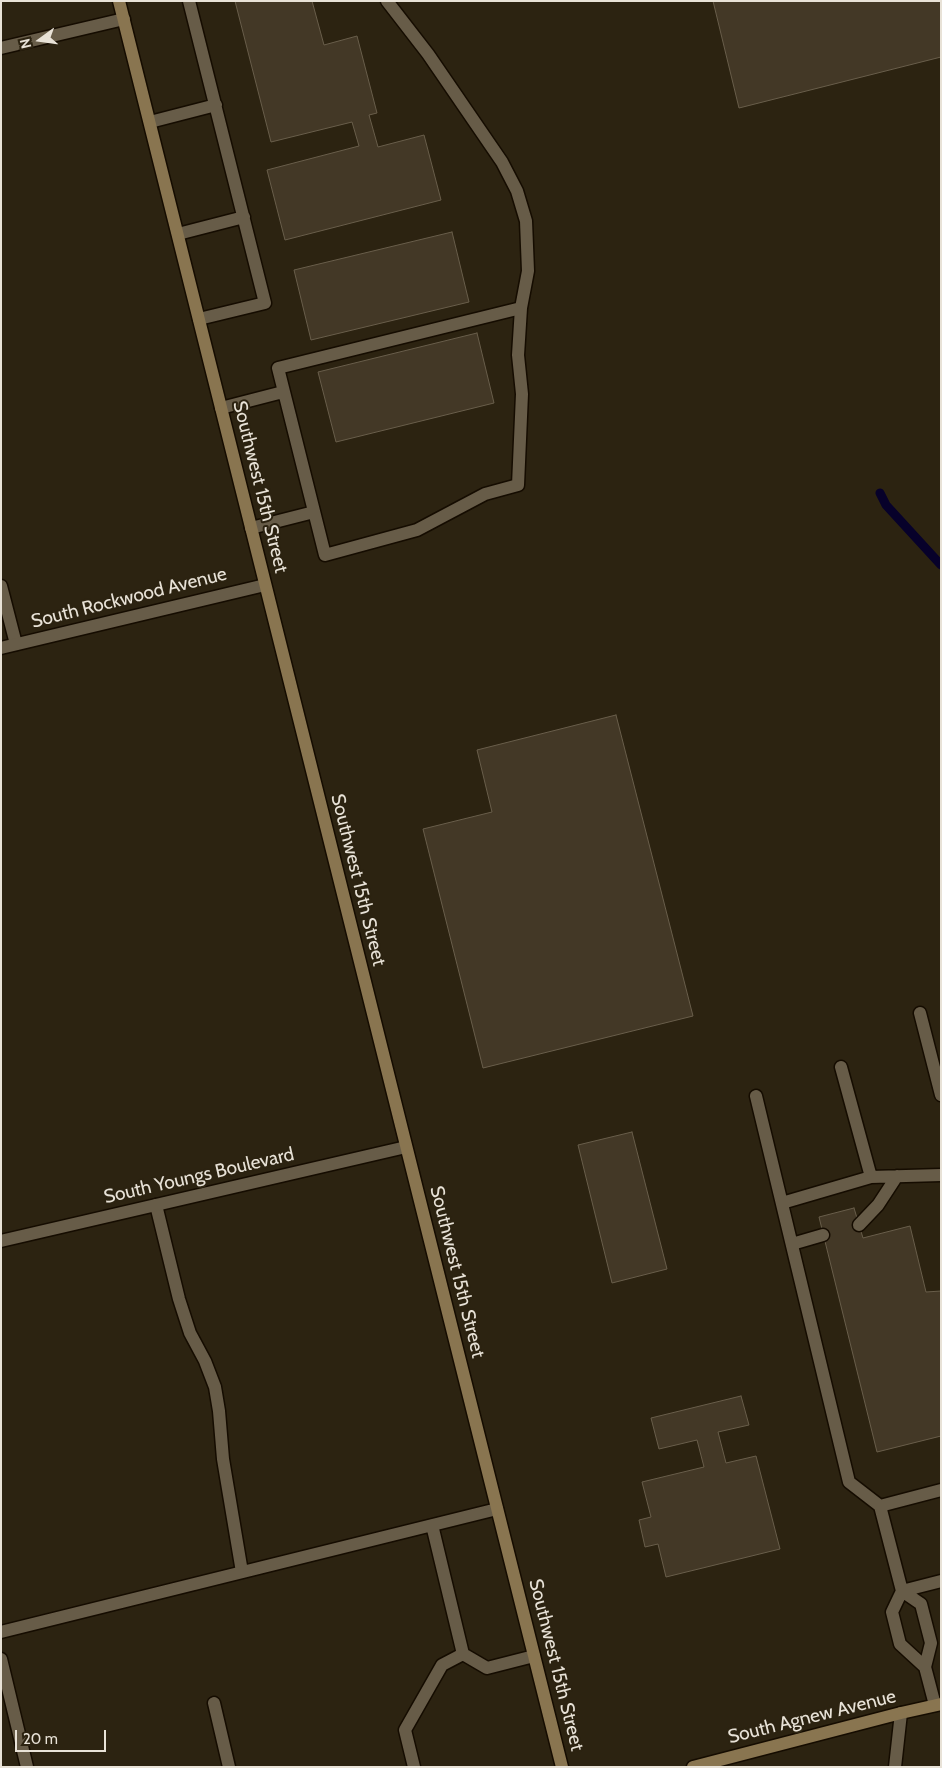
<!DOCTYPE html>
<style>
body{margin:0}
#map{position:relative;width:942px;height:1768px;overflow:hidden;background:#2c2311;font-family:Cabin,sans-serif}
canvas{display:block}
.frame{position:absolute;inset:0;border:2px solid #e8e2d7;pointer-events:none}
.north{position:absolute;left:15px;top:15px;width:50px;height:50px;-webkit-text-stroke:4px #2c2311;paint-order:stroke;rotate:256deg;font-size:14px;font-weight:700;line-height:20px;text-align:center;color:#e8e2d7}
.north::after{content:'';display:block;margin:auto;width:18px;height:22px;background:#e8e2d7;clip-path:polygon(50% 0,100% 100%,50% 72%,0 100%)}
.scale{position:absolute;left:15px;top:1730px;width:91px;height:22px;box-sizing:border-box;border:2px solid #e8e2d7;border-top:0;padding-left:6px;font-size:15px;line-height:18px;white-space:nowrap;color:#e8e2d7;-webkit-text-stroke:4px #2c2311;paint-order:stroke}
</style>
<div id="map">
<canvas width="942" height="1768"></canvas>
<div class="frame"></div>
<div class="north">N</div>
<div class="scale">20 m</div>
</div>
<script>
const ctx = document.querySelector('canvas').getContext('2d');
ctx.lineJoin = 'round';
function poly(rows) {
  const path = new Path2D();
  for (const r of rows) {
    path.moveTo(r[0], r[1]);
    for (let i = 2; i < r.length; i += 2) path.lineTo(r[i], r[i + 1]);
  }
  return path;
}
function stroke(path, color, width, dash) {
  ctx.strokeStyle = color;
  ctx.lineWidth = width;
  ctx.lineCap = dash ? 'butt' : 'round';
  ctx.setLineDash(dash || []);
  ctx.stroke(path);
}
function paint(path, color) {
  ctx.fillStyle = color;
  ctx.fill(path, 'evenodd');
}
function drawText(font, color, halo, rows, align = 'center') {
  ctx.font = font + ' Cabin,sans-serif';
  ctx.lineWidth = 4;
  ctx.setLineDash([]);
  ctx.textBaseline = 'middle';
  ctx.strokeStyle = halo;
  ctx.fillStyle = color;
  for (const [text, x, y, turn = 0] of rows) {
    ctx.save();
    ctx.translate(x, y);
    ctx.rotate((+turn || 0) * Math.PI / 180);
    ctx.textAlign = isNaN(turn) ? turn : align;
    if (halo) ctx.strokeText(text, 0, 0);
    ctx.fillText(text, 0, 0);
    ctx.restore();
  }
}
stroke(poly([
 [880,493,886,505,941,565]
]), '#07012a', 9);
const building = poly([
 [235,1,312,1,324,45,357,36,377,113,369,115,378,147,424,135,441,200,285,240,267,170,359,146,352,122,271,142,235,1],
 [713,1,941,1,941,57,739,108,713,1],
 [452,232,469,302,311,340,294,270,452,232],
 [477,333,494,403,336,442,318,372,477,333],
 [616,715,693,1016,483,1068,423,829,492,812,477,750,616,715],
 [632,1132,667,1269,612,1283,578,1145,632,1132],
 [854,1208,863,1238,910,1226,926,1292,941,1291,941,1436,877,1452,819,1217,854,1208],
 [741,1396,749,1425,718,1432,726,1463,756,1456,780,1549,666,1577,658,1544,645,1547,639,1520,651,1517,642,1482,704,1467,697,1440,659,1449,651,1418,741,1396]
]);
paint(building, '#433826');
stroke(building, '#695e4b', 1);
const lane = poly([
 [189,1,265,303,199,319],
 [387,1,428,54,502,162,517,191,526,221,528,271,521,308,518,355,522,394,518,485,485,494,417,530,325,555,278,368,521,308],
 [150,122,216,105],
 [178,234,244,217],
 [221,408,283,392],
 [251,528,314,512],
 [1,586,16,644],
 [920,1013,941,1095],
 [756,1096,849,1482,880,1506,902,1591,892,1612,900,1644,925,1667],
 [871,1177,941,1175],
 [782,1203,871,1177,841,1067],
 [156,1205,179,1299,190,1333,205,1361,215,1387,219,1411,223,1459,242,1572],
 [859,1225,878,1205,897,1176],
 [792,1244,823,1235],
 [880,1506,941,1490],
 [432,1525,463,1654],
 [902,1591,921,1604,931,1643,925,1667,935,1705],
 [902,1591,941,1581],
 [1,1632,497,1509],
 [214,1703,229,1767],
 [414,1767,405,1730,442,1665,463,1654,487,1668,534,1656]
]);
const street = poly([
 [1,48,124,19],
 [1,648,265,585],
 [1,1241,406,1147],
 [1,1659,27,1767],
 [895,1767,901,1713]
]);
const secondary = poly([
 [119,1,562,1767],
 [693,1767,901,1713,941,1704]
]);
stroke(lane, '#150c00', 15);
stroke(street, '#150c00', 15);
stroke(secondary, '#150c00', 15);
stroke(lane, '#675c48', 12);
stroke(street, '#675c48', 12);
stroke(secondary, '#897550', 12);
drawText('19px', '#e8e2d7', '#2c2311', [
 ["Southwest 15th Street",260,487,76],
 ["South Rockwood Avenue",129,598,-14],
 ["Southwest 15th Street",358,880,76],
 ["South Youngs Boulevard",199,1176,-13],
 ["Southwest 15th Street",457,1272,76],
 ["Southwest 15th Street",556,1665,76],
 ["South Agnew Avenue",812,1717,-14]
]);
</script>
